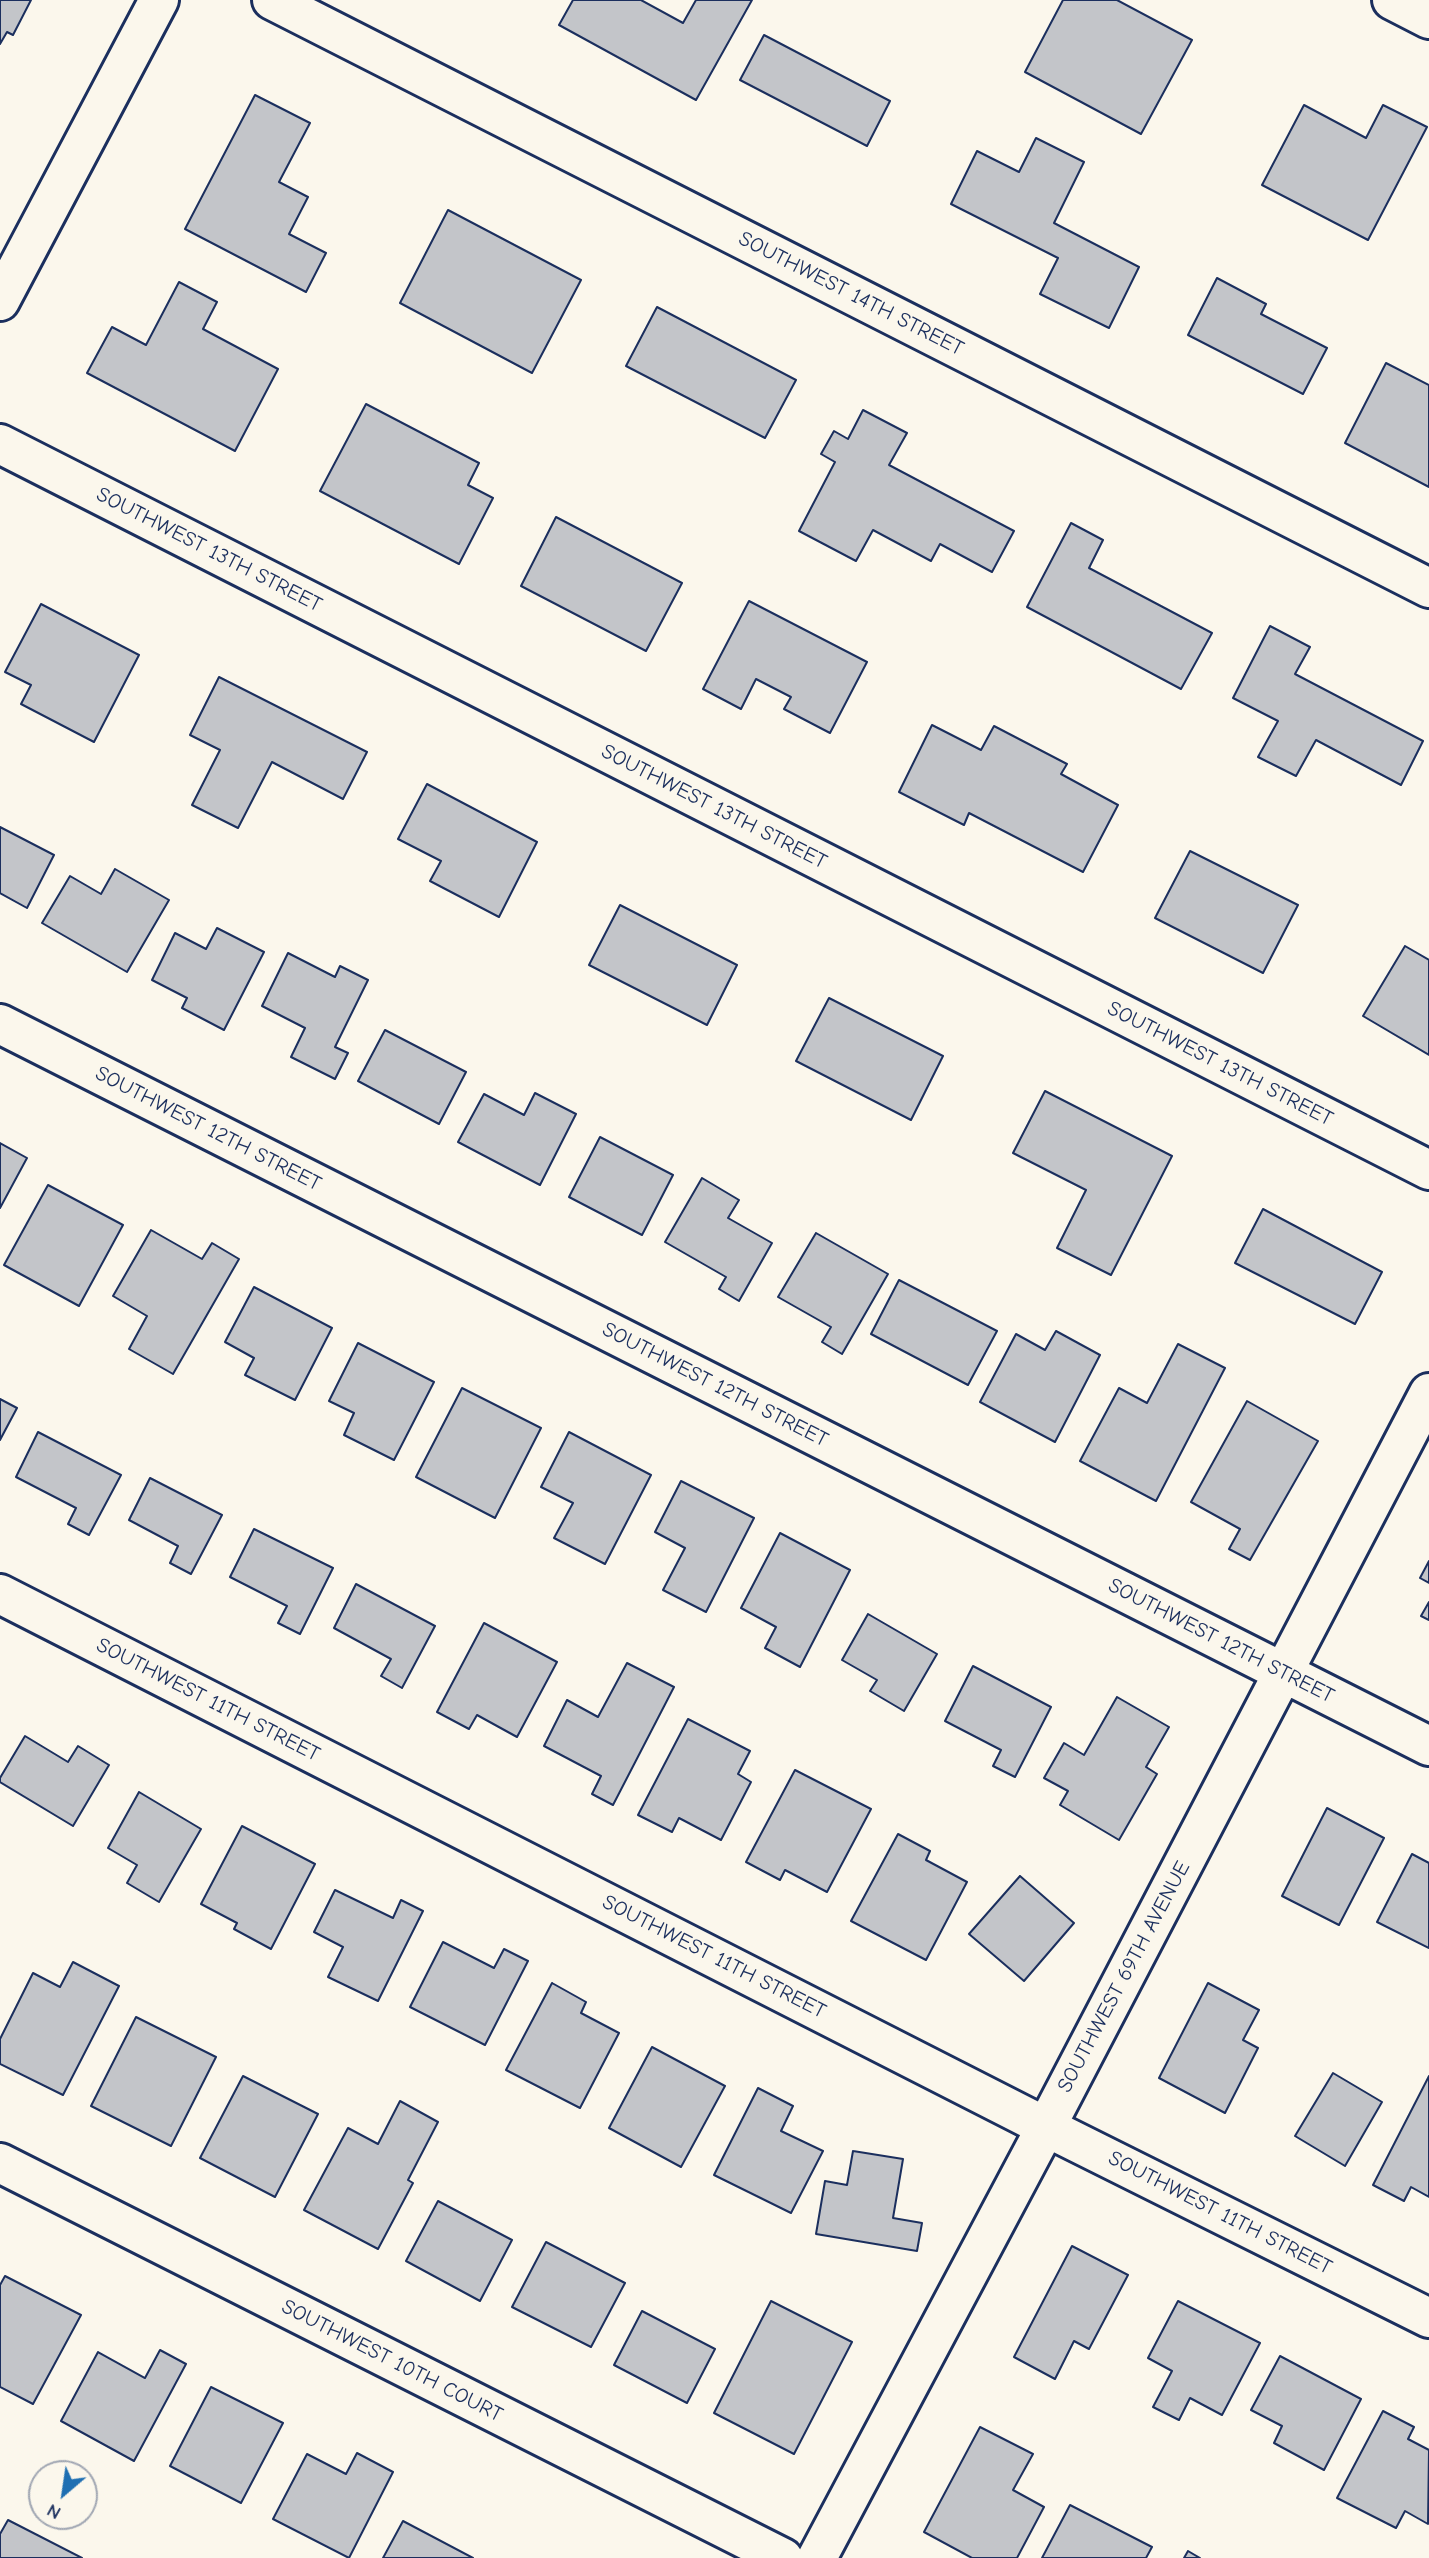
<!DOCTYPE html>
<style>
body{margin:0}
#map{position:relative;width:1429px;height:2558px;overflow:hidden;background:#fbf7ec;font-family:"Comic Neue",sans-serif}
canvas{display:block}
.north{position:absolute;left:28px;top:2460px;width:70px;height:70px;box-sizing:border-box;background:#fbf7ec;border:2px solid #a1a7b3;border-radius:50%;rotate:209deg;font-size:19px;font-weight:700;line-height:28px;text-align:center;color:#1b2f5e}
.north::after{content:'';display:block;margin:auto;width:24px;height:32px;background:#1f6fb2;clip-path:polygon(50% 0,100% 100%,50% 72%,0 100%)}
</style>
<div id="map">
<canvas width="1429" height="2558"></canvas>
<div class="north">N</div>
</div>
<script>
const ctx = document.querySelector('canvas').getContext('2d');
ctx.lineJoin = 'round';
function paint(path, color) {
  ctx.fillStyle = color;
  ctx.fill(path, 'evenodd');
}
function poly(rows) {
  const path = new Path2D();
  for (const r of rows) {
    path.moveTo(r[0], r[1]);
    for (let i = 2; i < r.length; i += 2) path.lineTo(r[i], r[i + 1]);
  }
  return path;
}
function stroke(path, color, width, dash) {
  ctx.strokeStyle = color;
  ctx.lineWidth = width;
  ctx.lineCap = dash ? 'butt' : 'round';
  ctx.setLineDash(dash || []);
  ctx.stroke(path);
}
function drawText(font, color, halo, rows, align = 'center') {
  ctx.font = font + ' "Comic Neue",sans-serif';
  ctx.lineWidth = 7;
  ctx.setLineDash([]);
  ctx.textBaseline = 'middle';
  ctx.strokeStyle = halo;
  ctx.fillStyle = color;
  for (const [text, x, y, turn = 0] of rows) {
    ctx.save();
    ctx.translate(x, y);
    ctx.rotate((+turn || 0) * Math.PI / 180);
    ctx.textAlign = isNaN(turn) ? turn : align;
    if (halo) ctx.strokeText(text, 0, 0);
    ctx.fillText(text, 0, 0);
    ctx.restore();
  }
}
const building = poly([
 [0,0,31,0,13,35,7,32,0,44,0,0],
 [573,0,641,0,683,23,696,0,752,0,696,100,559,25,573,0],
 [1063,0,1117,0,1192,40,1141,134,1025,72,1063,0],
 [764,35,890,101,867,146,740,80,764,35],
 [255,95,310,123,279,182,308,197,289,234,326,253,306,292,185,229,255,95],
 [1304,105,1366,138,1383,105,1427,127,1368,240,1262,185,1304,105],
 [1036,138,1084,162,1054,223,1139,267,1109,328,1040,294,1058,258,951,204,977,151,1019,172,1036,138],
 [448,210,581,280,532,373,400,303,448,210],
 [1217,278,1266,304,1261,314,1327,348,1303,394,1188,335,1217,278],
 [179,282,217,302,203,329,278,369,235,451,87,373,112,327,146,345,179,282],
 [657,307,796,380,765,438,626,366,657,307],
 [1386,363,1429,385,1429,487,1345,443,1386,363],
 [366,404,479,463,468,485,493,498,459,564,320,491,366,404],
 [863,410,907,433,889,465,1014,531,992,572,940,544,931,561,873,530,856,561,799,531,835,462,821,454,834,431,848,439,863,410],
 [556,517,682,583,646,651,521,586,556,517],
 [1071,523,1103,540,1089,568,1212,633,1181,689,1027,607,1071,523],
 [749,601,867,662,830,733,784,709,791,697,756,679,741,709,703,689,749,601],
 [41,604,139,655,94,742,21,704,31,685,5,672,41,604],
 [1270,626,1310,647,1295,674,1423,741,1401,785,1316,740,1296,776,1258,757,1278,721,1233,698,1270,626],
 [219,677,367,752,343,799,272,762,238,828,192,805,220,750,190,735,219,677],
 [932,725,981,750,994,726,1067,764,1061,774,1118,805,1083,872,969,813,964,825,899,792,932,725],
 [427,784,537,842,499,917,430,881,441,861,398,839,427,784],
 [0,827,54,855,27,908,0,893,0,827],
 [1190,851,1298,905,1263,973,1155,918,1190,851],
 [115,869,169,900,127,972,42,923,70,876,101,894,115,869],
 [620,905,737,965,707,1025,589,965,620,905],
 [217,928,264,952,224,1030,182,1008,187,998,152,980,175,933,206,949,217,928],
 [1405,946,1429,960,1429,1055,1363,1016,1405,946],
 [288,953,335,977,340,966,368,980,335,1047,348,1053,335,1079,291,1057,305,1028,262,1006,288,953],
 [829,998,943,1056,911,1120,796,1061,829,998],
 [385,1030,466,1072,439,1124,358,1081,385,1030],
 [1045,1091,1172,1156,1111,1275,1057,1248,1086,1190,1013,1153,1045,1091],
 [535,1093,576,1114,540,1185,458,1142,484,1094,524,1115,535,1093],
 [600,1137,673,1175,642,1235,569,1197,600,1137],
 [0,1143,27,1158,0,1208,0,1143],
 [702,1178,739,1200,728,1218,772,1243,739,1301,719,1289,726,1277,665,1242,702,1178],
 [48,1185,123,1225,79,1306,4,1265,48,1185],
 [1263,1209,1382,1272,1355,1324,1235,1263,1263,1209],
 [151,1230,202,1259,212,1243,239,1259,173,1374,129,1349,147,1316,113,1296,151,1230],
 [816,1233,888,1274,842,1354,822,1342,831,1327,778,1297,816,1233],
 [899,1280,997,1331,968,1385,871,1334,899,1280],
 [254,1287,332,1328,295,1400,245,1375,254,1358,225,1342,254,1287],
 [1056,1331,1100,1355,1055,1442,980,1402,1016,1334,1045,1350,1056,1331],
 [358,1343,434,1382,394,1460,344,1435,354,1413,329,1401,358,1343],
 [1178,1344,1225,1368,1156,1501,1080,1461,1119,1388,1147,1403,1178,1344],
 [462,1388,541,1428,495,1518,416,1477,462,1388],
 [0,1399,17,1408,0,1440,0,1399],
 [1247,1401,1318,1441,1250,1560,1229,1549,1240,1529,1191,1502,1247,1401],
 [38,1432,121,1475,89,1535,68,1524,76,1508,16,1477,38,1432],
 [569,1432,651,1475,605,1564,554,1538,573,1503,541,1487,569,1432],
 [150,1478,222,1515,191,1574,170,1563,178,1546,129,1520,150,1478],
 [681,1481,754,1518,706,1612,663,1590,685,1548,655,1532,681,1481],
 [254,1529,333,1568,300,1634,278,1623,287,1606,230,1577,254,1529],
 [780,1533,850,1570,800,1667,765,1648,776,1627,741,1608,780,1533],
 [1429,1561,1429,1583,1420,1578,1429,1561],
 [356,1584,435,1626,402,1688,381,1676,391,1659,334,1628,356,1584],
 [1429,1602,1429,1620,1421,1616,1429,1602],
 [868,1614,937,1654,904,1711,870,1691,877,1680,842,1660,868,1614],
 [484,1623,557,1662,517,1737,477,1715,469,1729,437,1712,484,1623],
 [627,1663,674,1687,613,1805,592,1794,601,1776,544,1746,567,1700,598,1717,627,1663],
 [973,1666,1051,1707,1015,1777,993,1766,1001,1750,945,1721,973,1666],
 [1117,1697,1169,1727,1146,1767,1157,1774,1119,1840,1060,1805,1068,1791,1044,1778,1064,1743,1084,1755,1117,1697],
 [688,1719,750,1751,738,1774,751,1782,721,1840,679,1818,672,1832,638,1815,688,1719],
 [25,1736,68,1762,78,1746,109,1765,73,1826,0,1782,0,1778,25,1736],
 [795,1770,871,1809,827,1892,785,1870,780,1880,746,1862,795,1770],
 [139,1792,201,1829,159,1902,127,1883,137,1865,108,1848,139,1792],
 [1327,1808,1384,1838,1339,1925,1282,1896,1327,1808],
 [242,1826,315,1864,271,1949,234,1929,237,1923,201,1904,242,1826],
 [898,1834,930,1851,926,1860,967,1882,926,1960,851,1921,898,1834],
 [1412,1854,1429,1863,1429,1948,1377,1922,1412,1854],
 [1020,1876,1074,1923,1024,1981,969,1934,1020,1876],
 [335,1890,393,1918,401,1900,423,1911,378,2001,328,1977,343,1947,314,1932,335,1890],
 [443,1942,494,1968,504,1949,528,1961,485,2045,410,2007,443,1942],
 [73,1962,119,1986,63,2095,0,2064,0,2039,33,1973,60,1987,73,1962],
 [552,1983,586,2002,581,2013,619,2033,580,2108,506,2070,552,1983],
 [1208,1983,1259,2010,1243,2040,1258,2048,1225,2113,1159,2078,1208,1983],
 [136,2017,216,2057,171,2146,91,2106,136,2017],
 [652,2047,725,2086,681,2167,609,2128,652,2047],
 [1333,2073,1382,2102,1345,2166,1295,2136,1333,2073],
 [243,2076,318,2114,275,2197,200,2158,243,2076],
 [1429,2076,1429,2197,1411,2187,1404,2201,1373,2185,1429,2076],
 [758,2088,793,2106,781,2131,823,2151,791,2213,714,2175,758,2088],
 [400,2101,438,2122,408,2180,413,2183,378,2249,304,2210,348,2128,378,2144,400,2101],
 [853,2151,903,2159,893,2218,922,2223,917,2251,816,2234,825,2181,847,2185,853,2151],
 [438,2201,512,2240,480,2301,406,2261,438,2201],
 [546,2242,625,2283,591,2347,512,2307,546,2242],
 [1072,2246,1128,2275,1089,2349,1074,2341,1055,2379,1014,2357,1072,2246],
 [5,2276,81,2315,33,2404,0,2387,0,2285,5,2276],
 [771,2301,852,2342,794,2454,714,2413,771,2301],
 [1178,2301,1260,2343,1222,2415,1190,2398,1179,2420,1153,2407,1172,2371,1148,2358,1178,2301],
 [642,2311,715,2349,687,2403,614,2365,642,2311],
 [160,2350,186,2364,134,2461,61,2421,98,2352,145,2378,160,2350],
 [1280,2356,1361,2399,1324,2470,1274,2443,1282,2426,1251,2410,1280,2356],
 [211,2387,283,2423,241,2503,170,2466,211,2387],
 [1383,2411,1414,2427,1408,2439,1429,2450,1428,2524,1405,2511,1396,2528,1337,2498,1383,2411],
 [980,2427,1033,2454,1013,2490,1044,2507,1017,2558,972,2558,924,2532,980,2427],
 [357,2453,393,2472,349,2558,273,2519,307,2454,346,2474,357,2453],
 [1070,2505,1152,2547,1146,2558,1042,2558,1070,2505],
 [8,2520,82,2558,0,2558,0,2534,8,2520],
 [403,2521,473,2558,383,2558,403,2521],
 [1188,2551,1200,2558,1184,2558,1188,2551]
]);
paint(building, '#c3c5c9');
stroke(building, '#1b2f5e', 2);
const minor = poly([
 [272,0,1429,588],
 [1392,0,1429,19],
 [0,301,159,0],
 [0,444,1429,1170],
 [0,1024,1429,1746],
 [0,1594,1046,2127,1429,2318],
 [0,2163,783,2558],
 [817,2558,1046,2127,1429,1393]
]);
stroke(minor, '#1b2f5e', 44);
stroke(minor, '#fbf7ec', 38);
drawText('21px', '#1b2f5e', '#fbf7ec', [
 ["SOUTHWEST 14TH STREET",851,294,27],
 ["SOUTHWEST 13TH STREET",209,550,27],
 ["SOUTHWEST 13TH STREET",714,807,27],
 ["SOUTHWEST 13TH STREET",1220,1064,27],
 ["SOUTHWEST 12TH STREET",208,1129,27],
 ["SOUTHWEST 12TH STREET",715,1385,27],
 ["SOUTHWEST 12TH STREET",1221,1641,27],
 ["SOUTHWEST 11TH STREET",208,1700,27],
 ["SOUTHWEST 11TH STREET",714,1957,27],
 ["SOUTHWEST 69TH AVENUE",1124,1977,-62],
 ["SOUTHWEST 11TH STREET",1220,2213,27],
 ["SOUTHWEST 10TH COURT",392,2361,27]
]);
</script>
